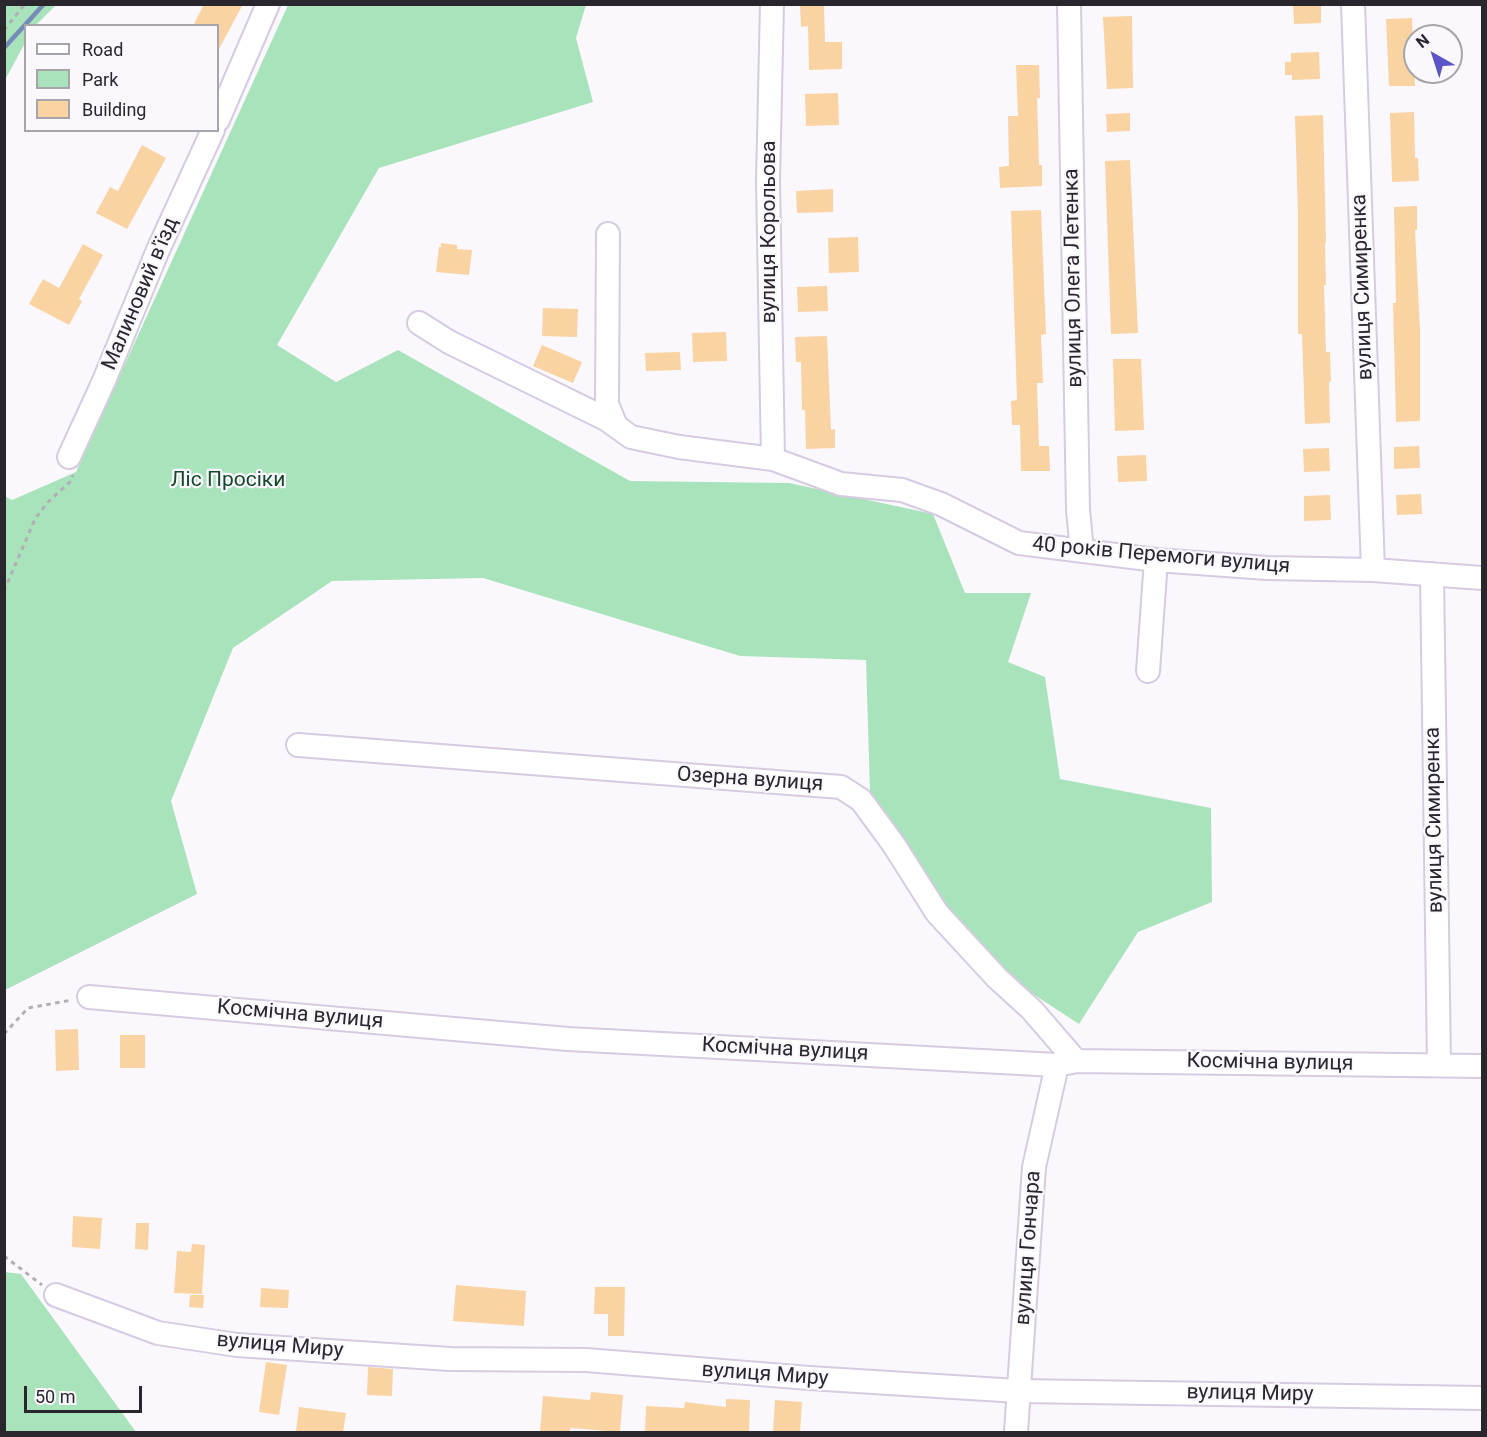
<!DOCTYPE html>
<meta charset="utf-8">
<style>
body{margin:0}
#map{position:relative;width:1487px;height:1437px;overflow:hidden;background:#fbf8fd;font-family:Roboto,sans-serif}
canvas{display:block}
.frame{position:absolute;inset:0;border:6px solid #2a262e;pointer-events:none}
.legend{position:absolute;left:24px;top:24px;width:195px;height:108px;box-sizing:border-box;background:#fbf8fd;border:2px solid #a7a4aa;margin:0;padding:8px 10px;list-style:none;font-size:18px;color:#2a262e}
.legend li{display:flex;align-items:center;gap:12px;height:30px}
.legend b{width:30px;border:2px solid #a7a4aa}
.north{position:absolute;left:1403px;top:24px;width:60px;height:60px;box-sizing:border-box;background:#fbf8fd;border:2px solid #a7a4aa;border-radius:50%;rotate:321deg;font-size:16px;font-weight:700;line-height:24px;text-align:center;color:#2a262e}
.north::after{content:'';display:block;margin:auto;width:21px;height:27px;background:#5b53cb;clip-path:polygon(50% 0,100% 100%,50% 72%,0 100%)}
.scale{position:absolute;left:24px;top:1386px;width:118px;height:27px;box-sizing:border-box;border:3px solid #2a262e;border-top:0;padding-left:8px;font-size:18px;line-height:21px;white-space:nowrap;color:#2a262e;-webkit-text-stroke:4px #fbf8fd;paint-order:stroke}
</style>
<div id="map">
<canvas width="1487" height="1437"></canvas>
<div class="frame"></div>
<ul class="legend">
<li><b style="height:8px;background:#fff"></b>Road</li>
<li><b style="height:16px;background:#a9e3bb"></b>Park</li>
<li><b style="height:16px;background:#f9d3a2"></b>Building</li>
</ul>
<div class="north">N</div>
<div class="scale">50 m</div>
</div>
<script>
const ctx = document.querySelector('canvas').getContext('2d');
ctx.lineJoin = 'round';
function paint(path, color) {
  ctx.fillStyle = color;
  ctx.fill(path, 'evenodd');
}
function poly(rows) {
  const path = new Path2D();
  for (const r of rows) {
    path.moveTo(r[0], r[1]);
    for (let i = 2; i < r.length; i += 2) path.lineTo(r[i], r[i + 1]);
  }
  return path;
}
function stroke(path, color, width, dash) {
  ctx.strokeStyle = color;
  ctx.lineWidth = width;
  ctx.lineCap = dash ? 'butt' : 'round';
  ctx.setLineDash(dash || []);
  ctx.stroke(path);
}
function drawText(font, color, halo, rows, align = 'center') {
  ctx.font = font + ' Roboto,sans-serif';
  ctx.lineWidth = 4.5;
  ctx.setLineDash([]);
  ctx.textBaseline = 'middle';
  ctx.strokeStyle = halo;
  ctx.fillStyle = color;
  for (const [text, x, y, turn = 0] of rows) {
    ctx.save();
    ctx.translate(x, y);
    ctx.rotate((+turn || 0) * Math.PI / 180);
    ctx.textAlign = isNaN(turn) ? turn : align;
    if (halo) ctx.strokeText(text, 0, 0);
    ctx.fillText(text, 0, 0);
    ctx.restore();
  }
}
paint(poly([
 [5,4,56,5,36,25,26,26,25,43,5,80],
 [288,5,586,5,576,38,593,102,379,168,277,345,336,382,398,350,630,481,789,483,933,514,965,593,1031,593,1008,662,1045,677,1060,779,1211,808,1212,902,1138,932,1079,1024,1013,981,941,902,870,792,866,660,740,656,483,578,332,581,233,648,171,801,197,894,5,990,5,496,12,500,76,472],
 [5,1272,21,1274,136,1432,5,1432]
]), '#a9e3bb');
stroke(poly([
 [4,48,44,4]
]), '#778bb9', 4.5);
paint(poly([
 [204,4,243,4,218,51,218,26,193,26],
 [800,4,824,4,825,42,842,42,842,69,809,70,808,26,801,27],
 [1293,4,1321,4,1321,23,1294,24],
 [1132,16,1133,88,1107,89,1103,17],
 [1412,18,1415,86,1389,86,1386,19],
 [1319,52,1320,79,1292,80,1292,75,1285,75,1285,62,1291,62,1291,53],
 [1016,65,1039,65,1040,98,1037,98,1039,165,1042,165,1042,186,1000,188,999,167,1009,166,1008,116,1018,116],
 [838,93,839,125,806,126,805,94],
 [1414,112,1415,158,1418,158,1419,181,1392,182,1390,113],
 [1130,113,1130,131,1107,132,1106,114],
 [1323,115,1326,243,1325,243,1326,285,1324,285,1326,352,1330,352,1331,381,1329,382,1330,423,1305,424,1302,334,1298,334,1298,212,1295,116],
 [142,145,166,158,127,229,96,213,110,187,118,191],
 [1130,160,1138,333,1111,334,1105,161],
 [833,189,833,212,797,213,796,191],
 [1417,206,1417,230,1415,230,1420,330,1420,421,1396,422,1393,303,1396,303,1394,207],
 [1041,210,1046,334,1041,335,1043,383,1037,383,1039,446,1049,446,1050,471,1021,471,1020,425,1012,425,1011,401,1017,400,1011,211],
 [858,237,859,272,829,273,828,238],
 [441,243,457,245,457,249,472,250,469,275,436,272,439,247,441,247],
 [83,244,103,255,79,299,82,301,69,325,29,304,43,279,59,288],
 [827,286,828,311,798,312,797,287],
 [543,308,578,309,577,337,542,336],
 [726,332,727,361,693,362,692,333],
 [827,336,831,430,835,429,835,448,806,449,805,410,802,410,801,362,796,362,795,337],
 [542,345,582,362,573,383,533,366],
 [680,352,681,370,646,371,645,353],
 [1113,359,1141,359,1144,430,1115,431],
 [1419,446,1420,468,1394,469,1394,447],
 [1329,448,1330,471,1304,472,1303,449],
 [1146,455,1147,481,1118,482,1117,456],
 [1421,494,1422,514,1397,515,1396,495],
 [1330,495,1331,520,1304,521,1304,496],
 [78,1029,79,1070,56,1071,55,1030],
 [120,1035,145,1035,145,1068,120,1068],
 [73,1216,102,1218,100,1249,72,1247],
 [136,1223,149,1223,148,1250,135,1249],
 [192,1244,205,1245,202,1294,174,1293,177,1251,191,1252],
 [456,1285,526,1291,524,1326,453,1321],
 [595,1287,625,1287,624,1336,608,1336,608,1314,594,1314],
 [261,1288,289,1290,288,1308,260,1307],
 [190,1295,204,1295,203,1308,189,1307],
 [266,1362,287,1365,279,1415,259,1412],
 [368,1367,393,1369,392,1396,367,1395],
 [591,1392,623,1395,620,1432,570,1428,570,1432,540,1432,543,1396,590,1400],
 [726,1399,750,1400,749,1432,645,1432,646,1406,684,1408,685,1402,726,1407],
 [775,1400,802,1402,800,1432,773,1432],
 [299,1407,346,1413,343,1432,296,1431]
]), '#f9d3a2');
const minor = poly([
 [772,4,768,181,773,459],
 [1069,4,1078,510,1082,551],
 [1353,4,1373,570],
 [218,120,268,4],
 [608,234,607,404,616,426],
 [419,323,449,342,606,419,631,437,679,447,773,459,841,484,902,490,941,504,1019,543,1156,560,1267,568,1373,570,1482,578],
 [69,457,103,383,158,250,213,130],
 [1432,574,1439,1065],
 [1148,671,1156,560],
 [298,745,841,787,861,800,894,845,937,913,997,978,1032,1010,1076,1061],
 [89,997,568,1039,1057,1065,1076,1061,1482,1066],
 [56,1295,158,1333,237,1345,450,1359,586,1360,809,1378,1018,1391,1482,1398],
 [1016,1432,1034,1167,1057,1065]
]);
stroke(minor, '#d6cbe1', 26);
stroke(poly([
 [4,30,25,4],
 [4,591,35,519,48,502,70,482,73,475],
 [4,1034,28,1008,72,1000],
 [4,1256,42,1285]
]), '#b2afb5', 3, [4.5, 4.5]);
stroke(minor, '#fff', 22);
drawText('21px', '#2a262e', '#fbf8fd', [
 ["вулиця Корольова",770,232,-90],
 ["вулиця Олега Летенка",1074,278,-91],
 ["вулиця Симиренка",1363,287,-92],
 ["Малиновий в'їзд",141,294,-67],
 ["40 років Перемоги вулиця",1161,556,5],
 ["Озерна вулиця",750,780,4],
 ["вулиця Симиренка",1435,820,-91],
 ["Космічна вулиця",300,1015,5],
 ["Космічна вулиця",785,1050,3],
 ["Космічна вулиця",1270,1063,1],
 ["вулиця Гончара",1029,1248,-86],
 ["вулиця Миру",280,1346,5],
 ["вулиця Миру",765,1375,4],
 ["вулиця Миру",1250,1394,1]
]);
drawText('21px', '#14482a', '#fbf8fd', [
 ["Ліс Просіки",228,481]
]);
</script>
